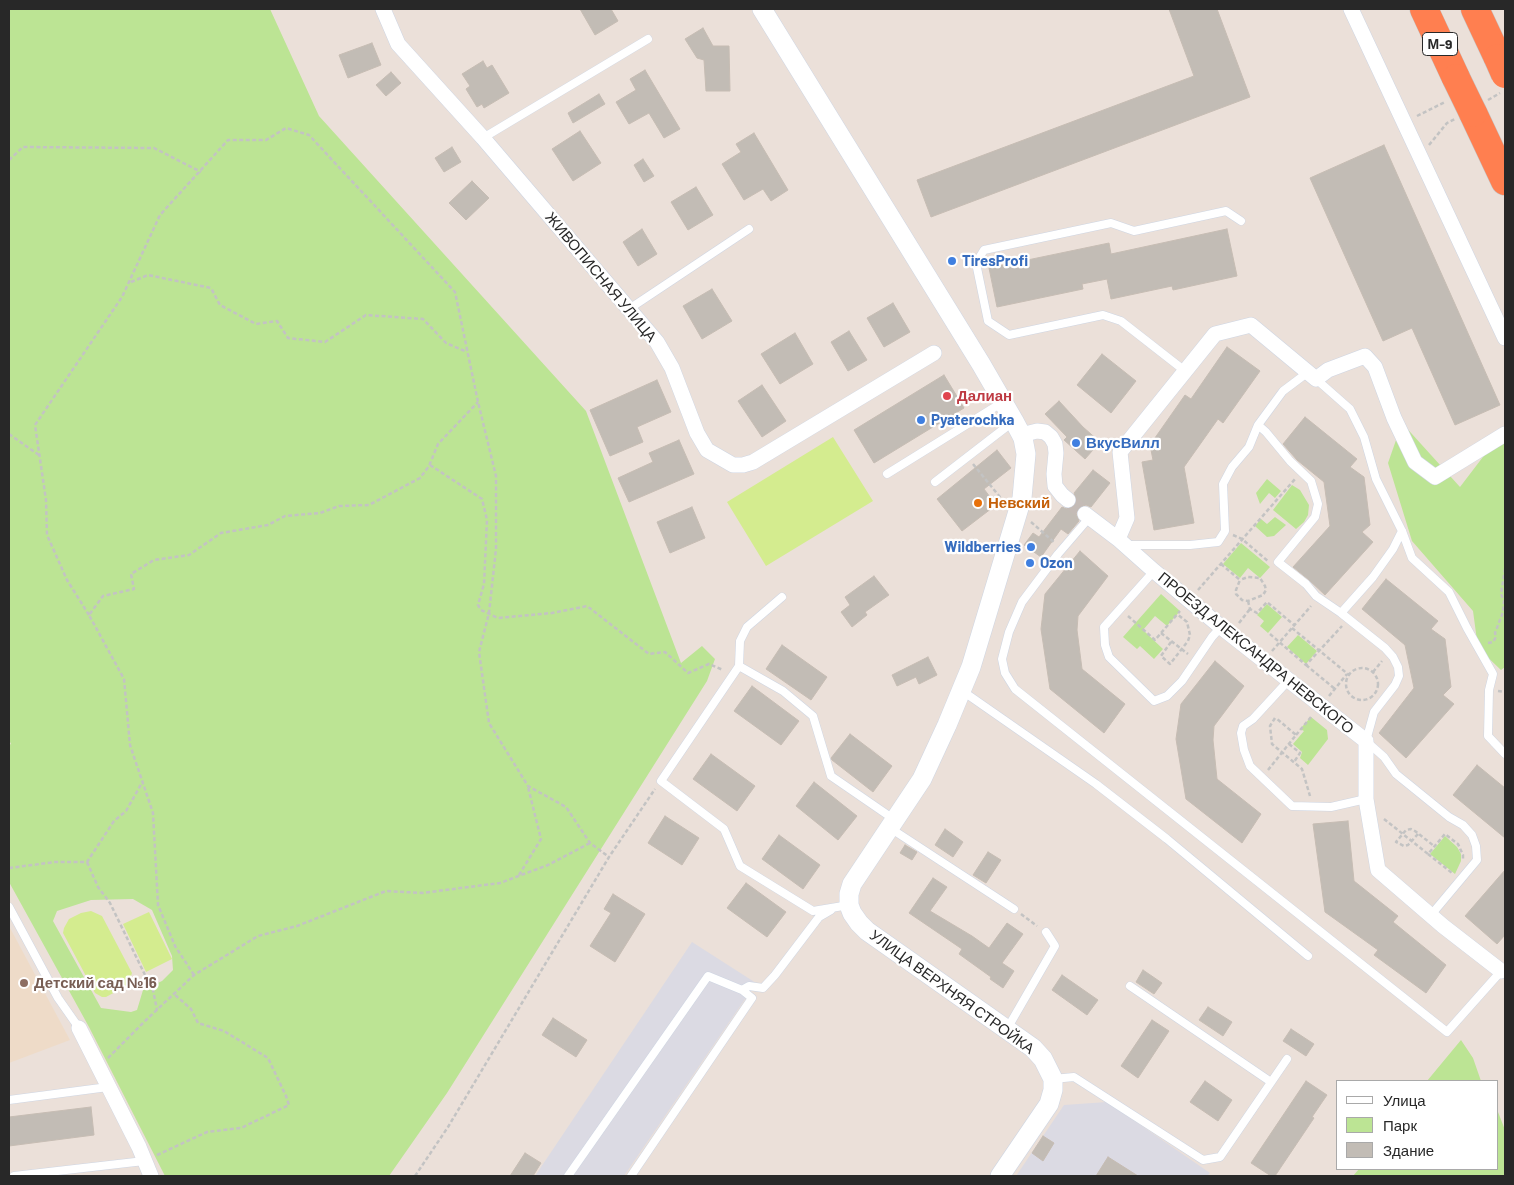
<!DOCTYPE html>
<meta charset="utf-8">
<style>
body{margin:0}
#map{position:relative;width:1514px;height:1185px;overflow:hidden;background:#ebe0d9;font-family:Barlow,sans-serif}
canvas{display:block}
.frame{position:absolute;inset:0;border:10px solid #282828;pointer-events:none}
.legend{position:absolute;left:1336px;top:1080px;width:162px;height:90px;box-sizing:border-box;background:#fff;border:1px solid #a9a9a9;margin:0;padding:6px 9px;list-style:none;font-size:15px;color:#282828}
.legend li{display:flex;align-items:center;gap:10px;height:25px}
.legend b{width:25px;border:1px solid #a9a9a9}
</style>
<div id="map">
<canvas width="1514" height="1185"></canvas>
<div class="frame"></div>
<ul class="legend">
<li><b style="height:6px;background:#fff"></b>Улица</li>
<li><b style="height:14px;background:#bce494"></b>Парк</li>
<li><b style="height:14px;background:#c2bcb5"></b>Здание</li>
</ul>
</div>
<script>
const ctx = document.querySelector('canvas').getContext('2d');
ctx.lineJoin = 'round';
function paint(path, color) {
  ctx.fillStyle = color;
  ctx.fill(path, 'evenodd');
}
function poly(rows) {
  const path = new Path2D();
  for (const r of rows) {
    if (r.length === 3) {
      path.moveTo(r[0] + r[2], r[1]);
      path.arc(r[0], r[1], r[2], 0, 2 * Math.PI);
      continue;
    }
    path.moveTo(r[0], r[1]);
    for (let i = 2; i < r.length; i += 2) path.lineTo(r[i], r[i + 1]);
  }
  return path;
}
function stroke(path, color, width, dash) {
  ctx.strokeStyle = color;
  ctx.lineWidth = width;
  ctx.lineCap = dash ? 'butt' : 'round';
  ctx.setLineDash(dash || []);
  ctx.stroke(path);
}
function drawText(font, color, halo, rows, align = 'center') {
  ctx.font = font + ' Barlow,sans-serif';
  ctx.lineWidth = 4.5;
  ctx.setLineDash([]);
  ctx.textBaseline = 'middle';
  ctx.strokeStyle = halo;
  ctx.fillStyle = color;
  for (const [text, x, y, turn = 0] of rows) {
    ctx.save();
    ctx.translate(x, y);
    ctx.rotate((+turn || 0) * Math.PI / 180);
    ctx.textAlign = isNaN(turn) ? turn : align;
    if (halo) ctx.strokeText(text, 0, 0);
    ctx.fillText(text, 0, 0);
    ctx.restore();
  }
}
paint(poly([
 [692,942,756,983,624,1176,535,1176],
 [1107,1102,1210,1173,1207,1176,1016,1176,1064,1105]
]), '#dbdae3');
paint(poly([
 [9,926,70,1040,9,1063]
]), '#eedbc8');
paint(poly([
 [9,9,270,9,319,116,586,411,681,663,702,646,715,659,707,681,447,1093,389,1176,165,1176,89,1027,9,882,9,745,11,744,9,740],
 [133,899,152,910,172,956,173,970,162,981,143,990,137,1010,131,1012,101,1008,53,921,57,911,91,900],
 [1402,423,1460,487,1489,449,1505,440,1505,667,1501,670,1478,648,1473,611,1412,541,1388,463],
 [1267,479,1281,491,1275,498,1269,493,1260,504,1256,493],
 [1292,485,1300,490,1309,505,1308,515,1304,522,1296,529,1273,510],
 [1275,517,1286,525,1274,536,1267,537,1255,526,1261,519,1267,524],
 [1241,543,1270,567,1260,578,1248,568,1240,578,1223,564],
 [1161,594,1180,611,1167,626,1155,616,1143,630,1163,649,1154,659,1140,646,1137,649,1123,637],
 [1267,604,1282,617,1268,633,1260,626,1264,621,1257,615],
 [1298,635,1317,651,1306,664,1287,647],
 [1311,717,1327,730,1328,739,1308,765,1300,758,1302,752,1293,744,1304,731,1300,729],
 [1445,836,1457,847,1461,854,1461,861,1455,874,1430,854],
 [1461,1040,1473,1058,1481,1081,1427,1081],
 [1498,1112,1505,1130,1505,1176,1353,1176,1359,1169,1498,1169]
]), '#bce494');
paint(poly([
 [833,437,873,501,766,566,727,502],
 [91,911,102,916,132,973,128,985,106,997,102,997,95,993,63,933,64,928,69,919,81,913],
 [149,912,172,959,146,972,123,924]
]), '#d4ec8f');
const building = poly([
 [580,9,611,9,618,21,595,35,580,9],
 [1169,9,1217,9,1250,97,931,217,917,180,1194,76,1169,9],
 [703,28,713,46,729,46,730,91,706,91,704,60,697,58,685,39,703,28],
 [372,43,381,65,348,78,339,55,372,43],
 [483,61,487,68,492,65,509,93,484,108,482,104,477,107,466,89,470,86,462,74,483,61],
 [645,70,680,129,664,138,649,113,629,124,616,102,636,90,630,79,645,70],
 [391,72,401,83,386,96,376,85,391,72],
 [599,94,605,104,573,123,568,113,599,94],
 [580,131,601,163,573,181,552,149,580,131],
 [754,133,788,190,771,201,763,189,744,200,722,164,741,152,736,144,754,133],
 [1384,145,1500,405,1455,425,1412,328,1383,341,1310,178,1384,145],
 [452,147,461,162,444,172,435,158,452,147],
 [643,159,654,176,644,182,634,165,643,159],
 [472,181,489,198,466,220,449,203,472,181],
 [696,187,713,215,688,230,671,202,696,187],
 [642,229,657,254,638,266,623,242,642,229],
 [1227,229,1237,276,1173,290,1172,286,1111,299,1107,279,1082,284,1083,289,997,307,989,268,1109,243,1111,254,1227,229],
 [712,289,732,321,702,339,683,306,712,289],
 [893,303,910,332,884,347,867,318,893,303],
 [849,331,867,360,848,371,831,342,849,331],
 [795,333,813,364,780,384,761,354,795,333],
 [1227,347,1260,371,1223,423,1218,419,1184,467,1194,523,1154,530,1142,462,1153,460,1150,445,1185,395,1191,399,1227,347],
 [1102,354,1136,381,1111,413,1077,385,1102,354],
 [944,375,964,408,874,463,854,430,944,375],
 [657,380,671,412,637,427,643,442,610,456,590,410,657,380],
 [762,385,786,421,762,437,738,401,762,385],
 [1059,401,1083,427,1100,442,1085,459,1064,440,1067,437,1045,414,1059,401],
 [1305,417,1357,459,1350,467,1364,477,1370,525,1362,532,1373,542,1325,595,1309,580,1293,567,1330,526,1324,482,1297,460,1283,444,1305,417],
 [679,440,694,474,629,502,618,478,653,462,649,453,679,440],
 [997,450,1011,468,984,489,996,505,962,531,937,499,997,450],
 [1093,470,1110,483,1091,507,1086,505,1078,508,1076,513,1079,521,1068,534,1061,529,1041,557,1024,545,1033,533,1039,537,1062,507,1067,509,1075,506,1077,501,1074,493,1093,470],
 [692,507,705,538,670,553,657,522,692,507],
 [1080,551,1108,576,1078,616,1077,630,1082,669,1125,704,1104,733,1050,689,1041,629,1045,594,1080,551],
 [874,576,889,595,865,612,867,615,852,627,841,612,850,605,845,597,874,576],
 [1386,579,1438,621,1431,629,1445,639,1451,687,1443,695,1454,704,1406,758,1379,733,1414,688,1405,645,1362,609,1386,579],
 [782,645,827,677,811,700,766,669,782,645],
 [928,657,937,675,919,684,916,677,897,686,892,675,928,657],
 [1215,661,1244,686,1214,726,1213,740,1217,779,1261,814,1242,843,1186,799,1176,739,1181,704,1215,661],
 [752,686,799,721,781,745,734,711,752,686],
 [850,734,892,766,873,792,832,760,831,758,850,734],
 [711,754,755,786,737,811,693,779,711,754],
 [1477,765,1505,788,1505,838,1453,795,1477,765],
 [814,782,857,816,838,840,796,806,814,782],
 [665,816,699,838,682,865,648,843,665,816],
 [1348,821,1354,881,1398,916,1393,922,1446,965,1426,993,1374,955,1378,950,1325,912,1313,824,1348,821],
 [945,829,963,842,953,857,935,845,945,829],
 [779,835,820,865,803,889,762,859,779,835],
 [905,845,917,852,912,860,900,853,905,845],
 [988,852,1001,860,986,883,973,875,988,852],
 [1505,870,1505,935,1497,944,1465,916,1505,870],
 [933,878,947,887,930,911,972,936,989,948,1007,923,1023,934,1002,963,1014,971,1003,988,990,979,991,977,959,954,962,949,909,913,933,878],
 [746,883,786,912,767,937,727,908,746,883],
 [613,894,645,914,615,962,590,946,611,913,604,909,613,894],
 [1143,970,1162,983,1154,994,1136,982,1143,970],
 [1062,975,1098,1000,1087,1015,1052,990,1062,975],
 [1208,1007,1232,1022,1223,1036,1199,1020,1208,1007],
 [553,1018,587,1040,576,1057,542,1035,553,1018],
 [1152,1020,1169,1031,1138,1078,1121,1066,1152,1020],
 [1291,1029,1314,1044,1306,1056,1283,1041,1291,1029],
 [1205,1081,1232,1100,1218,1121,1190,1102,1205,1081],
 [1306,1081,1327,1095,1312,1117,1314,1118,1275,1176,1271,1176,1251,1163,1306,1081],
 [91,1107,94,1135,9,1146,9,1117,91,1107],
 [1043,1136,1054,1143,1043,1161,1032,1153,1043,1136],
 [525,1153,541,1163,533,1176,510,1176,525,1153],
 [1108,1157,1138,1176,1096,1176,1108,1157]
]);
paint(building, '#c2bcb5');
stroke(building, '#c6bcb3', 1);
stroke(poly([
 [1068,500,1085,514]
]), '#c4bbb6', 15, [15, 8]);
const service = poly([
 [483,138,648,39],
 [629,309,749,229],
 [1185,371,1121,321,1103,315,1009,335,988,321,976,263,984,250,1111,223,1134,231,1226,211,1241,221],
 [1307,373,1283,391,1258,425,1266,432,1290,461,1311,481,1318,504,1315,517,1278,562,1306,584,1316,596,1341,613,1385,648,1393,657,1398,667,1399,676,1395,685,1374,712,1366,741,1384,757,1396,774,1449,817,1463,825,1472,835,1476,846,1477,860,1431,915],
 [1316,379,1350,409,1364,437,1376,479,1402,531,1412,558,1449,592,1467,628,1493,674,1489,690,1488,736,1505,754],
 [887,474,1003,402],
 [935,482,1014,421],
 [1089,518,1058,554,1022,602,1009,632,1002,659,1005,673,1015,689,1447,1032,1503,969],
 [1127,545,1190,545,1218,542,1225,531,1223,484,1232,467,1249,447,1258,425],
 [1154,571,1104,627,1105,645,1109,657,1154,701,1167,696,1182,681,1212,637,1221,627],
 [782,597,747,627,740,641,739,666,661,781,724,829,740,866,813,911,849,905],
 [1341,613,1373,577,1393,549,1402,531],
 [739,666,783,691,813,716,831,776,895,820],
 [1288,681,1253,719,1243,726,1241,733,1244,750,1250,766,1292,806,1331,807,1366,799],
 [961,690,1096,784,1167,839,1308,956],
 [890,828,1014,909],
 [9,907,58,998,79,1028],
 [1130,986,1271,1082],
 [1007,1029,1055,946,1046,932],
 [1053,1079,1074,1077,1203,1160,1220,1157,1287,1059],
 [9,1100,108,1087],
 [14,1176,144,1161],
 [568,1176,708,976,742,990],
 [631,1176,752,998,742,990,749,986,763,988,775,975,819,917,831,910]
]);
const minor = poly([
 [383,9,398,44,483,138,657,342,672,368,697,433,707,450,733,465,743,465,753,462,934,353],
 [1351,9,1505,338],
 [1021,435,1037,431,1045,432,1051,437,1055,444,1056,453,1054,474,1055,486,1062,495,1068,500],
 [1085,514,1118,539,1154,571,1221,627,1366,741,1366,799,1378,870,1443,926,1501,971],
 [1118,539,1127,518,1120,452,1215,334,1251,325,1316,379,1328,370,1365,356,1375,367,1394,418,1415,462,1435,477,1505,434],
 [79,1028,139,1147,151,1176]
]);
const tertiary = poly([
 [762,9,981,364,1014,421,1023,438,1026,454,1022,498,971,667,947,725,922,779,852,884,849,894,849,905,852,913,859,923,867,931,1033,1048,1043,1059,1053,1079,1053,1090,1049,1104,1000,1176]
]);
const motorway = poly([
 [1424,9,1456,78],
 [1475,9,1498,58],
 [1473,113,1505,181]
]);
stroke(service, '#ced5e2', 9);
stroke(minor, '#ced5e2', 16);
stroke(tertiary, '#ced5e2', 20);
stroke(motorway, '#c3c3c3', 29);
stroke(poly([
 [1488,100,1500,93],
 [1417,116,1445,102],
 [1429,145,1447,123,1455,119],
 [9,160,23,147,154,148,201,172],
 [131,282,148,275,211,288,220,305,256,324,277,321,288,338,325,342,366,315,423,319,446,343,467,352],
 [9,434,39,455],
 [973,464,1004,502],
 [430,465,482,499,487,520,484,584,478,605,481,610,498,618,552,613,587,606,649,654,665,652,688,673,709,664,723,670],
 [1031,522,1055,543],
 [1233,535,1242,539,1269,562],
 [1221,564,1240,580,1236,590,1236,594,1242,600,1248,601,1263,595,1266,590,1265,586,1260,578,1248,577,1240,580],
 [1198,590,1295,479],
 [1248,601,1250,609,1257,613,1267,602,1294,625],
 [89,615,67,580,47,535,46,500,35,425,122,297,160,215,228,140,266,140,286,128,309,135,455,292,478,402,496,476,496,549,489,613,479,652,489,723,528,786,566,807,590,843,609,857],
 [1128,616,1155,640,1180,611],
 [1239,623,1250,609],
 [1292,628,1349,675],
 [1161,633,1188,654],
 [1270,634,1306,665,1342,626],
 [1171,642,1161,656,1170,664,1188,641,1190,635,1187,622,1177,614],
 [1488,643,1493,642,1496,637,1495,633,1503,612,1504,601,1501,594,1505,569],
 [1272,651,1311,606],
 [1306,665,1335,689],
 [1362,684,16],
 [1373,672,1382,661],
 [1498,691,1505,692],
 [1329,696,1347,674],
 [1275,718,1270,726,1272,744,1302,769,1310,796],
 [1296,735,1311,717],
 [1289,744,1300,753,1294,762],
 [1268,770,1296,735,1276,718],
 [1384,819,1428,854,1445,834,1458,844,1463,855,1463,860],
 [1418,834,1408,845,1404,846,1396,842,1406,830,1411,829,1415,831,1434,846],
 [1428,854,1452,873],
 [87,862,98,887,110,903,145,975,153,990,157,1010],
 [9,868,55,862,87,862,114,821,126,811,143,781],
 [519,875,541,839,528,787],
 [1021,914,1037,926],
 [194,975,175,946,158,905,153,813,130,745,124,679,89,615,103,596,134,589,131,574,154,560,189,555,221,533,268,525,285,516,320,513,339,506,369,505,420,478,429,466,438,444,478,402],
 [108,1058,145,1021,194,975,258,936,297,926,386,891,422,893,500,883,548,865,590,843],
 [157,1155,207,1132,241,1128,289,1105,286,1096,268,1058,224,1031,198,1023,191,1009,174,994],
 [415,1176,448,1127,609,857,655,789]
]), '#c3c3c3', 2.5, [4, 2.5]);
stroke(service, '#fff', 8);
stroke(minor, '#fff', 15);
stroke(tertiary, '#fff', 19);
stroke(motorway, '#ff7f50', 28);
const motorwayBridge = poly([
 [1498,58,1505,74],
 [1456,78,1473,113]
]);
stroke(motorwayBridge, '#c3c3c3', 29, []);
stroke(motorwayBridge, '#ff7f50', 28);
for (const [x, y, r, color] of [
 [952,261,5,"#3f7fe0"],
 [947,396,5,"#e0444e"],
 [921,420,5,"#3f7fe0"],
 [1076,443,5,"#3f7fe0"],
 [978,503,5,"#e8710a"],
 [1031,547,5,"#3f7fe0"],
 [1030,563,5,"#3f7fe0"],
 [24,983,5,"#8d6e63"]
]) {
  const dot = new Path2D();
  dot.arc(x, y, r, 0, 2 * Math.PI);
  ctx.fillStyle = color;
  ctx.fill(dot);
  stroke(dot, '#fff', 2);
}
for (const [x, y, w] of [
 [1440,44,35]
]) {
  const box = new Path2D();
  box.roundRect(x - w / 2, y - 11.5, w, 23, 4);
  ctx.fillStyle = '#fff';
  ctx.fill(box);
  stroke(box, '#282828', 1);
}
drawText('bold 14px', '#282828', null, [
 ["М-9",1440,44]
]);
drawText('bold 15px', '#366cbe', '#fff', [
 ["TiresProfi",962,261],
 ["Pyaterochka",931,420],
 ["ВкусВилл",1086,443],
 ["Wildberries",1021,547,"right"],
 ["Ozon",1040,563]
], 'left');
drawText('15px', '#282828', '#fff', [
 ["ЖИВОПИСНАЯ УЛИЦА",601,277,50],
 ["ПРОЕЗД АЛЕКСАНДРА НЕВСКОГО",1256,653,39],
 ["УЛИЦА ВЕРХНЯЯ СТРОЙКА",952,992,36]
]);
drawText('bold 15px', '#be3a42', '#fff', [
 ["Далиан",957,396]
], 'left');
drawText('bold 15px', '#c56008', '#fff', [
 ["Невский",988,503]
], 'left');
drawText('bold 15px', '#785e54', '#fff', [
 ["Детский сад №16",34,983]
], 'left');
</script>
